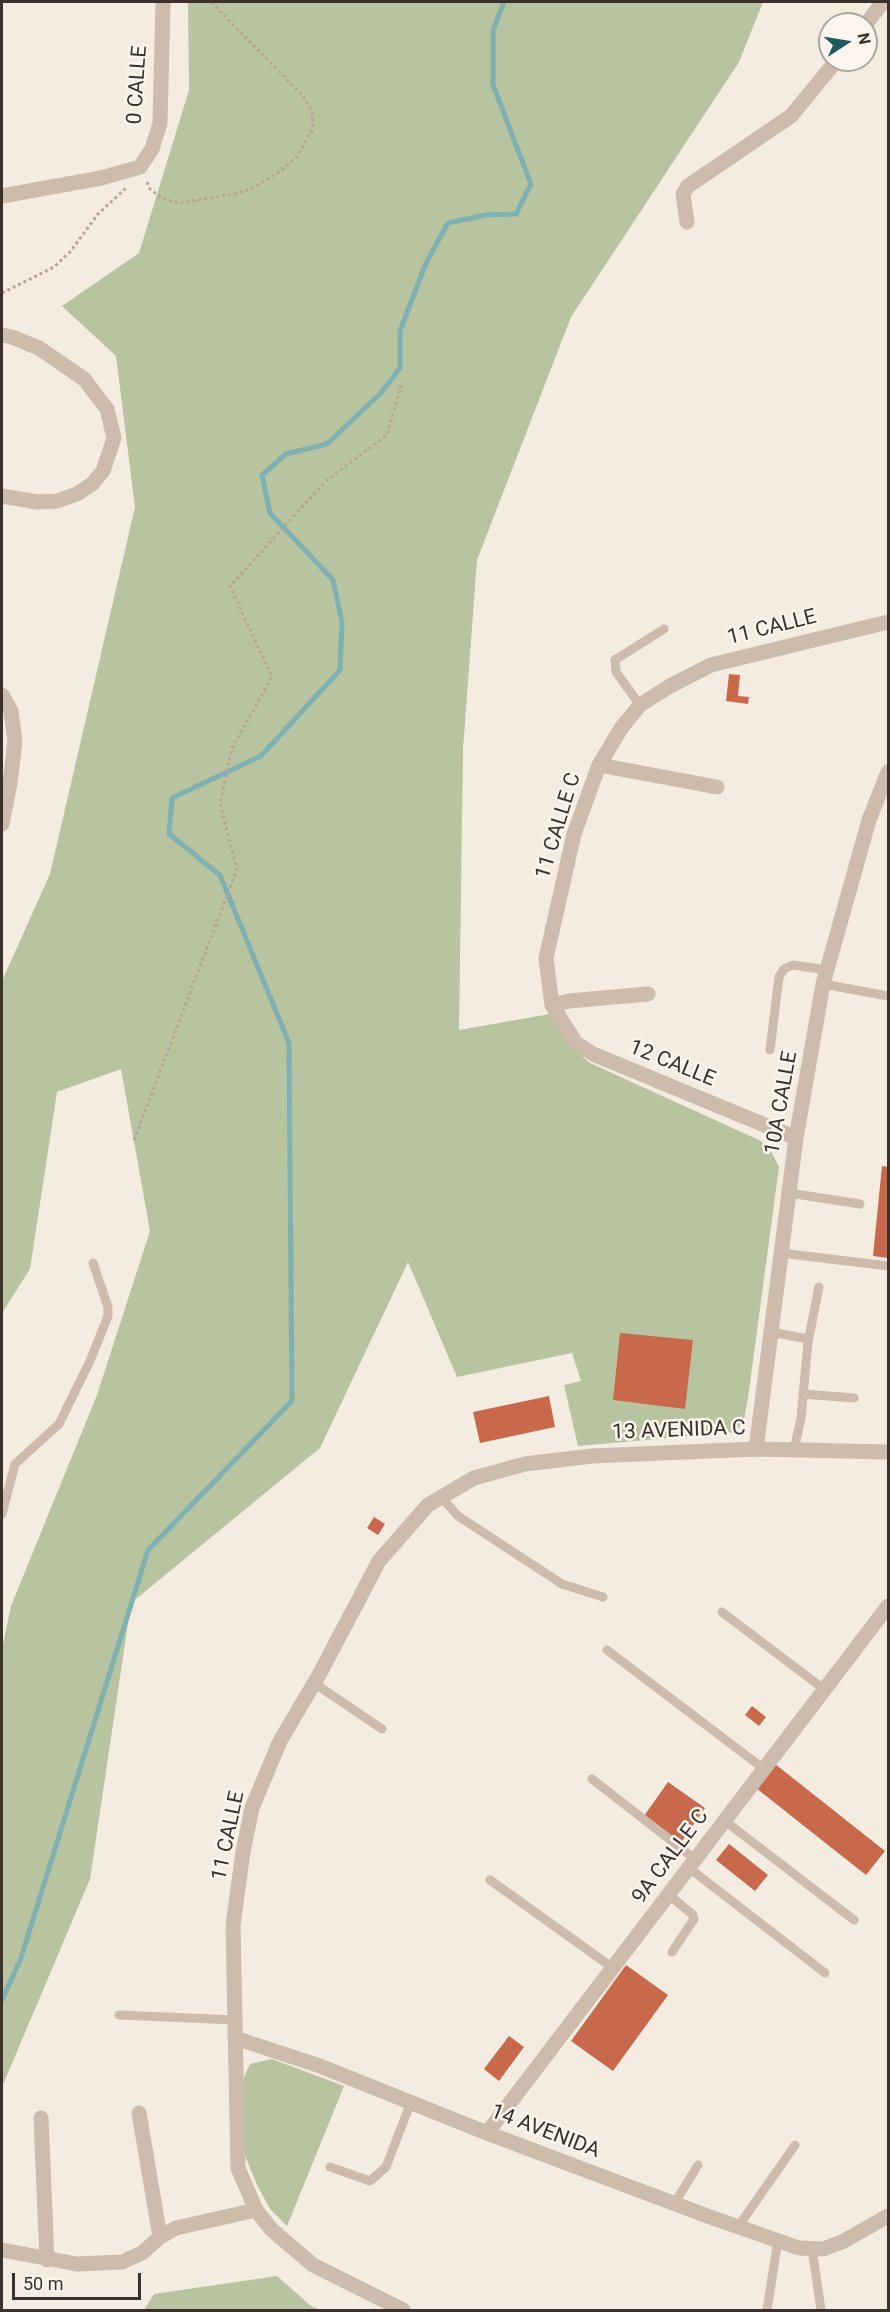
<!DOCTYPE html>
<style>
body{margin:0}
#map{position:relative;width:890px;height:2312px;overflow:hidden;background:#f4ebe1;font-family:Roboto,sans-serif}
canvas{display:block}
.frame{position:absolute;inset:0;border:3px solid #3b302b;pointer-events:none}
.north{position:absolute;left:818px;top:12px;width:60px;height:60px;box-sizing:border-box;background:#fbf5ee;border:2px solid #aea6a0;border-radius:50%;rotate:78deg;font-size:16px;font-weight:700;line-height:24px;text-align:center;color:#3b302b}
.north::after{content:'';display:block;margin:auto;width:21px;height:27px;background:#1f5a5e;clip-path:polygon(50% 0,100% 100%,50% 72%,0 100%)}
.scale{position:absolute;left:12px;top:2273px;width:129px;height:27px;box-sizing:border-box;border:3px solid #3b302b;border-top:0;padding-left:8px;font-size:18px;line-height:21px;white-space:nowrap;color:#3b302b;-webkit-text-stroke:4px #fbf5ee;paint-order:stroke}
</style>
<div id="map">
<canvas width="890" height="2312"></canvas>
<div class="frame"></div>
<div class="north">N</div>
<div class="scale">50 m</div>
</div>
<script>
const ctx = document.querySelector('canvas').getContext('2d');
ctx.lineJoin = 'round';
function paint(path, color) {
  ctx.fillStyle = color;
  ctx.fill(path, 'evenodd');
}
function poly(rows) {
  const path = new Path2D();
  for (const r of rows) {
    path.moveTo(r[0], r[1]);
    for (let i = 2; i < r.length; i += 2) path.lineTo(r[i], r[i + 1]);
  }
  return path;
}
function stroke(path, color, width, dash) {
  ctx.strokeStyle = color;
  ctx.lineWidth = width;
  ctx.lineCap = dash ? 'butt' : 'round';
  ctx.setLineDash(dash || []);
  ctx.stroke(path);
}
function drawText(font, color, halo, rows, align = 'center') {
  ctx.font = font + ' Roboto,sans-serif';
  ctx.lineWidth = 5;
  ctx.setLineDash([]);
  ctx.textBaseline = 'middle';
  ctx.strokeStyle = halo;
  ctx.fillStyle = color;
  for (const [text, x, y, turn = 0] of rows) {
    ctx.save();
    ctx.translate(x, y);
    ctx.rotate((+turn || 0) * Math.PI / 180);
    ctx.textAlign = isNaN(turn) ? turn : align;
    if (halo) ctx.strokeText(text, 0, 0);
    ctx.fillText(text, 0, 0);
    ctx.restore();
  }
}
paint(poly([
 [188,2,763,2,739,62,571,317,477,560,463,749,459,1030,550,1014,574,1049,590,1063,761,1141,772,1153,779,1167,748,1398,744,1419,736,1432,578,1446,564,1385,581,1381,572,1353,457,1377,408,1262,320,1448,131,1603,90,1879,2,2087,2,1649,11,1606,97,1395,150,1231,121,1069,57,1092,30,1269,2,1313,2,981,50,874,135,507,116,356,62,306,139,253,189,90],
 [272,2059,344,2086,287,2226,270,2209,257,2185,244,2153,242,2082,250,2064],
 [277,2276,311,2306,320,2310,144,2310,154,2294]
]), '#b8c4a0');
stroke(poly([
 [2,2000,21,1958,148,1550,292,1401,289,1043,220,875,169,834,172,798,261,756,340,670,342,622,333,580,270,513,262,475,286,454,327,444,381,393,400,368,400,331,426,263,448,223,486,215,516,214,531,184,493,85,493,30,504,2]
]), '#7fb0b2', 5);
paint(poly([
 [729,674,740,675,738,696,749,697,748,704,726,701],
 [882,1166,888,1167,888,1258,873,1256],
 [620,1333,693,1340,685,1409,613,1400],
 [549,1396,555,1427,480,1443,473,1412],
 [374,1517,385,1524,378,1535,367,1528],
 [752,1706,766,1717,759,1726,745,1715],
 [775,1764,885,1851,866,1875,756,1788],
 [668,1782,705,1808,680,1844,644,1816],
 [729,1844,768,1875,755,1891,716,1860],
 [626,1965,668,1995,613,2071,571,2041],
 [509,2036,524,2047,499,2081,484,2069]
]), '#c8694b');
stroke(poly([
 [147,182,150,189,162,198,179,203,234,194,251,189,282,170,296,158,313,129,312,111,302,95,211,2],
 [2,293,54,267,70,252,98,214,126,188],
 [134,1140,237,869,220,804,232,748,272,677,230,586,326,481,387,435,401,385]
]), '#b9a596', 3, [3, 3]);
stroke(poly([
 [640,705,616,672,615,660,664,629],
 [823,984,888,996],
 [770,1050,779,977,784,969,793,965,827,970],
 [789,1193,860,1204],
 [781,1253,888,1266],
 [771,1332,808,1339],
 [803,1394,854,1398],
 [794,1450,801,1418,808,1342,819,1287],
 [441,1497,458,1516,562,1584,603,1597],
 [2,1514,15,1464,59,1424,90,1361,108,1316,108,1307,93,1263],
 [722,1612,825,1690],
 [607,1650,764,1769],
 [314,1683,382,1729],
 [592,1779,696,1860],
 [725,1821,854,1920],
 [689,1868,825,1973],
 [490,1880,613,1968],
 [669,1895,693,1915,694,1919,672,1952],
 [119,2015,236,2020],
 [330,2167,370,2181,386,2167,411,2102],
 [674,2204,698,2165],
 [738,2227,795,2145],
 [812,2248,821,2310],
 [767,2310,778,2240]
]), '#cdbbac', 9);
stroke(poly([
 [866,24,883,2],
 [2,196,101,178,140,167,152,149,160,123,163,2],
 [687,222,683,194,688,186,791,116,837,60],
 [2,335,12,337,39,348,84,379,107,409,114,438,103,471,92,484,77,494,57,501,37,502,2,496],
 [2,695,11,711,15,741,10,783,2,824],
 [599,765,717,787],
 [552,1005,569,1001,648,994],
 [796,1138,593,1054,576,1043,552,1005,546,958,574,834,599,765,622,727,640,705,670,686,711,665,888,622],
 [756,1449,796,1138,823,984,869,820,888,772],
 [235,2038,320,2066,487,2133,710,2217,799,2248,823,2249,842,2242,888,2216],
 [139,2113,160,2237],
 [41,2118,47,2260],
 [487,2133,888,1606],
 [2,2250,77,2264,122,2262,142,2253,160,2237,176,2228,256,2210]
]), '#cdbbac', 15);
stroke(poly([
 [403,2310,313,2265,272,2230,256,2210,238,2168,233,1925,243,1852,252,1808,280,1741,319,1675,379,1561,428,1505,474,1478,525,1464,592,1456,756,1449,888,1452]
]), '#cdbbac', 15);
drawText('21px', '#3b302b', '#fbf5ee', [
 ["0 CALLE",138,85,-86],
 ["11 CALLE",772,628,-14],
 ["11 CALLE C",559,826,-73],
 ["12 CALLE",672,1064,22],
 ["10A CALLE",782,1103,-80],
 ["13 AVENIDA C",679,1431,-2],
 ["11 CALLE",229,1836,-78],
 ["9A CALLE C",671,1857,-53],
 ["14 AVENIDA",545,2132,21]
]);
</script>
